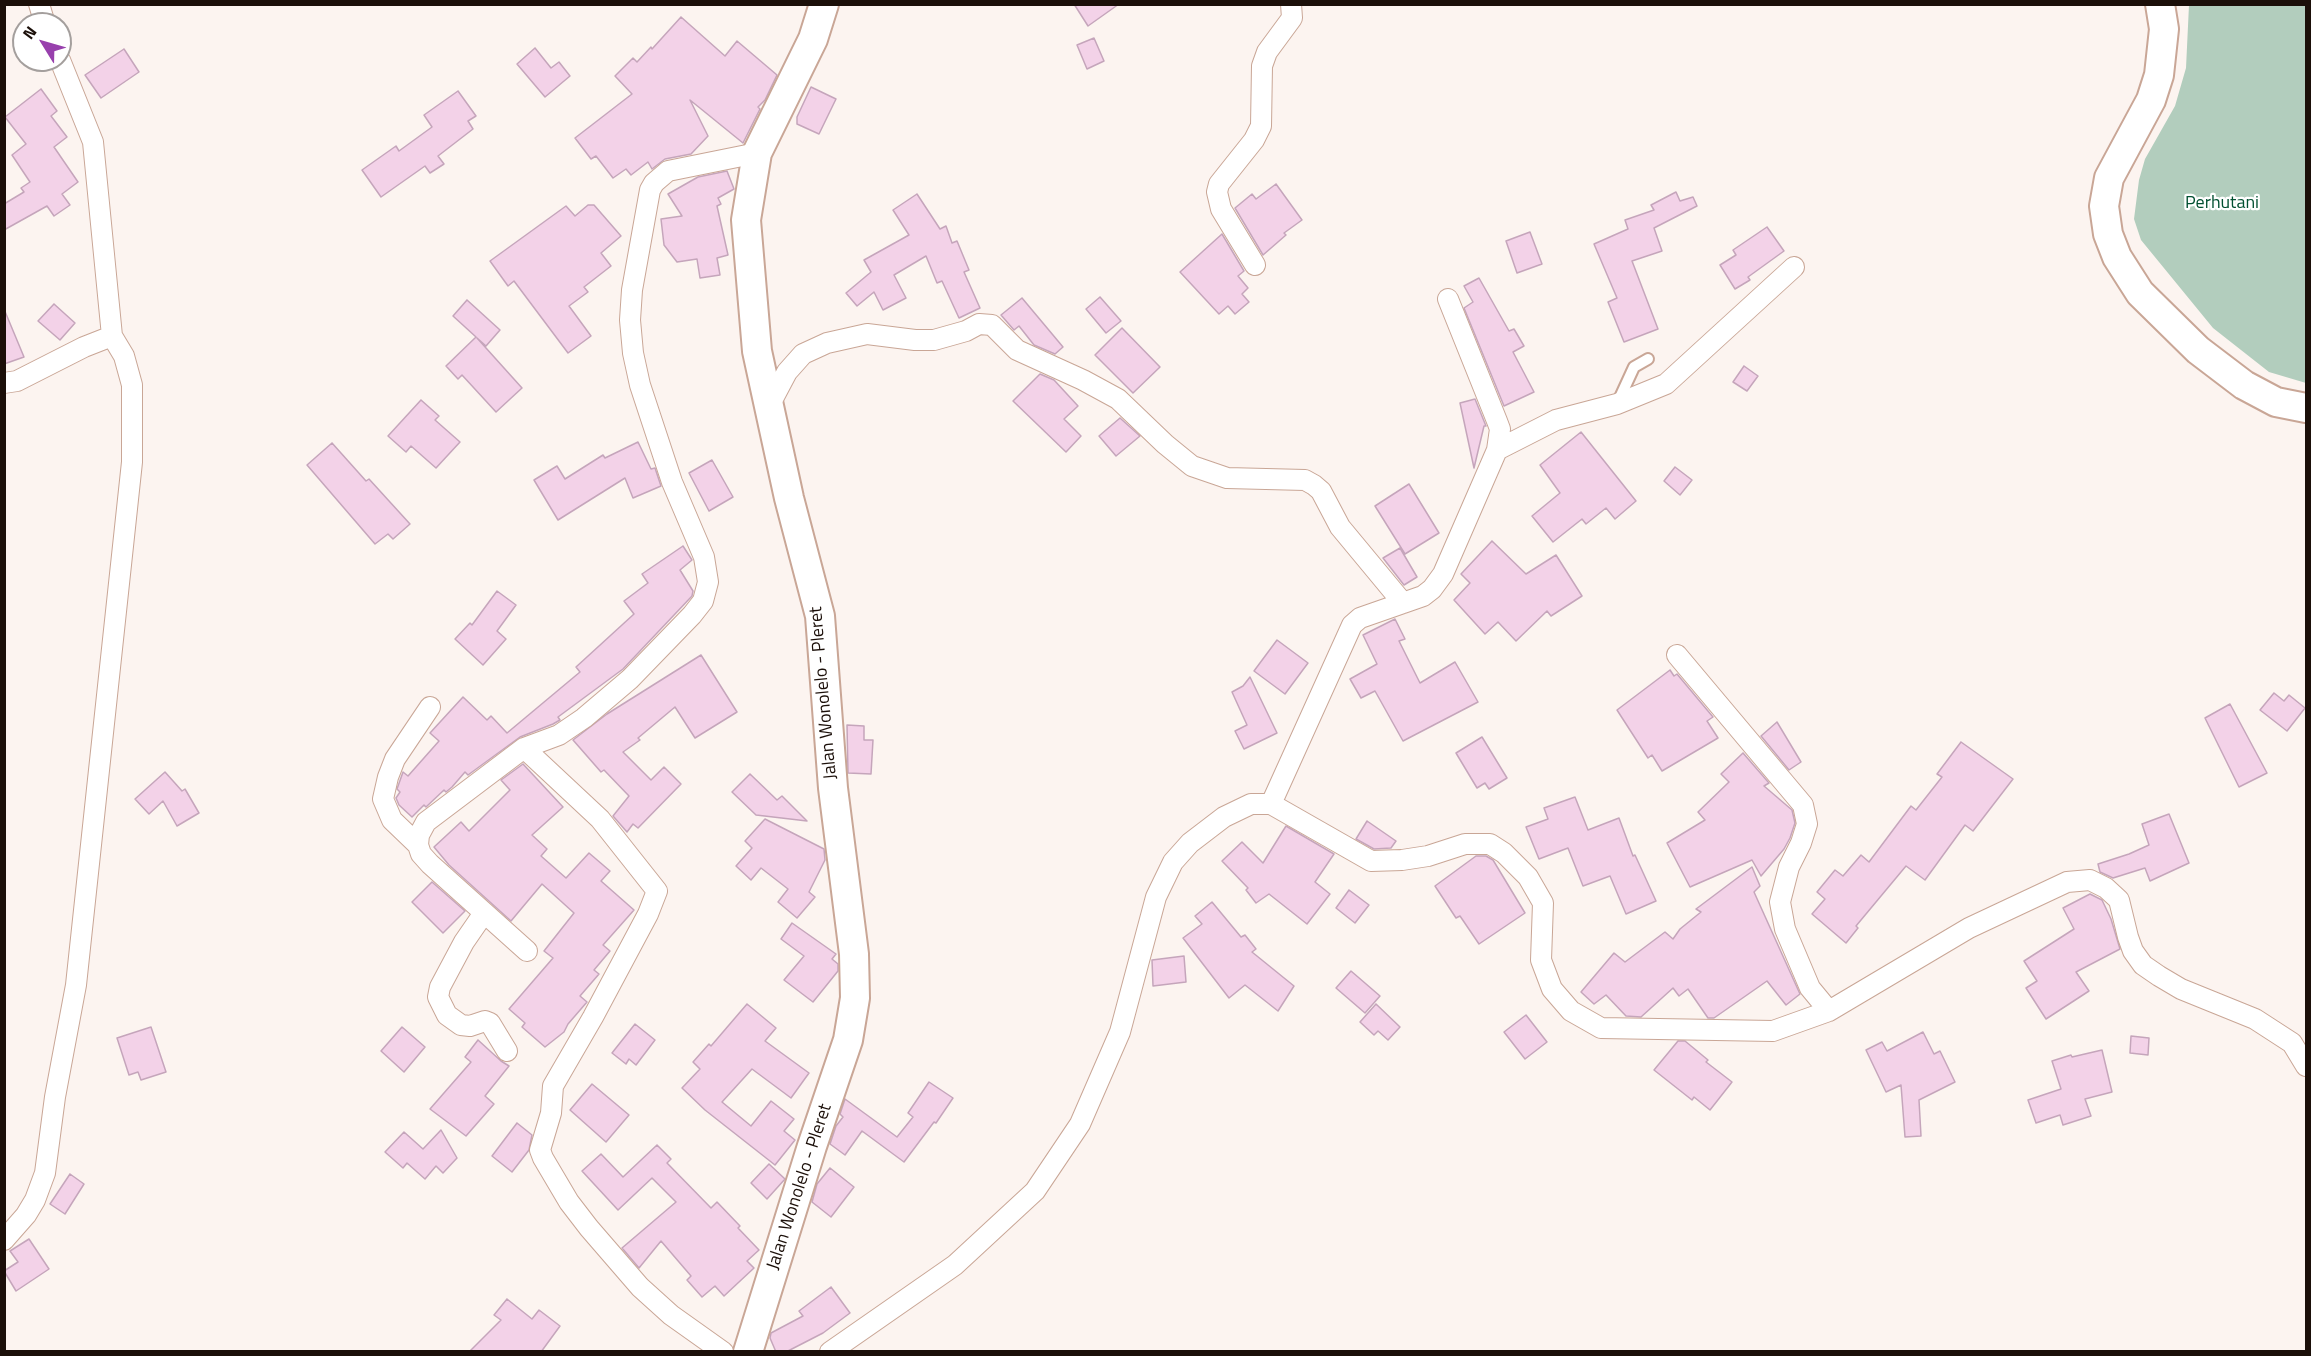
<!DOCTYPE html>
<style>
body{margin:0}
#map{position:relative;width:2311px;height:1356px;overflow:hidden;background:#fcf4f0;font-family:"Titillium Web",sans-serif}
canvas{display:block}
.frame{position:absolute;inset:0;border:6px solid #1b0f09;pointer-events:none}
.north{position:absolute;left:12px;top:12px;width:60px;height:60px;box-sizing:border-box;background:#fff;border:2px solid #a49f9d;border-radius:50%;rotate:307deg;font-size:16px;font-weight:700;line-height:24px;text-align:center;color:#1b0f09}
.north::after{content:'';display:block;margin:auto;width:21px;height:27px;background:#9840ad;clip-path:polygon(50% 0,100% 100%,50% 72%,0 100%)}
</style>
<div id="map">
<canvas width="2311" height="1356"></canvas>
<div class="frame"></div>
<div class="north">N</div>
</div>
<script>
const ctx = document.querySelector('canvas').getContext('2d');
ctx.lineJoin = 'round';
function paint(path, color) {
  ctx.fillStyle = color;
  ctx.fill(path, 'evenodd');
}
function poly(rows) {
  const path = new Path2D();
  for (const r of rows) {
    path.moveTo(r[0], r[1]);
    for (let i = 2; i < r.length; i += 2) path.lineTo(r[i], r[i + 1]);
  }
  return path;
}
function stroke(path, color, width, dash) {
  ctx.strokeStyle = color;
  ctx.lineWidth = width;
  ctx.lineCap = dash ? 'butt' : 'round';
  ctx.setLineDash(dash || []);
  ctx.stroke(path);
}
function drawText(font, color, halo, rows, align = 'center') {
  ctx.font = font + ' "Titillium Web",sans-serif';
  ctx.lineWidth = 4.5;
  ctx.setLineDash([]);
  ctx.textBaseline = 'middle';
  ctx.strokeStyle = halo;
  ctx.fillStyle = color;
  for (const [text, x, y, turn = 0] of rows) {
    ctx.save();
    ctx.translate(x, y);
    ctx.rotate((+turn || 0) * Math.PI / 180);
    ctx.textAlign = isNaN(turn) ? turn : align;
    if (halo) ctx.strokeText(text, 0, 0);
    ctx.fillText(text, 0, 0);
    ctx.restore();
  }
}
paint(poly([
 [2189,5,2306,5,2306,383,2269,372,2213,328,2141,240,2134,219,2139,180,2145,159,2175,106,2186,68]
]), '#b2cdbd');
const building = poly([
 [1074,4,1119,4,1088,26,1074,4],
 [681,17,725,56,737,41,777,75,765,100,758,107,760,109,743,143,690,100,708,136,691,154,665,159,652,169,648,162,631,175,626,169,613,178,596,156,591,159,575,138,632,94,615,76,633,58,637,62,651,47,652,49,681,17],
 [1094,38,1104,61,1087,69,1077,45,1094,38],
 [535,48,551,68,559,62,570,76,545,97,517,64,535,48],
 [124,49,139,72,101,98,85,75,124,49],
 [811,87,836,99,819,134,797,124,797,117,811,87],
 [41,89,57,111,51,116,67,137,54,147,78,182,62,194,70,205,54,216,47,206,4,230,4,204,24,192,21,188,30,182,12,155,26,144,5,117,41,89],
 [458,91,476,116,468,121,473,129,438,156,444,164,430,173,425,166,381,197,362,170,396,146,399,151,432,127,424,115,458,91],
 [727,171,734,189,718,198,721,204,717,206,728,255,717,258,720,275,700,278,697,259,677,262,664,245,661,219,682,216,668,194,698,177,727,171],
 [1276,184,1302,220,1284,233,1286,235,1263,255,1235,208,1252,194,1256,199,1276,184],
 [1676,192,1680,201,1693,197,1697,206,1654,228,1662,251,1632,261,1658,329,1624,342,1608,302,1617,298,1594,244,1628,229,1625,220,1654,210,1651,205,1676,192],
 [917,194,940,229,946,226,952,243,957,241,969,270,964,272,980,308,959,318,942,281,937,283,926,256,894,275,906,298,883,310,874,292,857,306,846,293,871,272,864,260,909,235,893,210,917,194],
 [588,205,594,205,621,236,601,253,611,266,584,287,588,292,569,306,591,336,568,353,514,281,508,286,490,261,566,206,575,216,588,205],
 [1767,227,1784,251,1748,277,1750,280,1735,289,1720,265,1736,255,1733,250,1767,227],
 [1530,232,1542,264,1517,273,1506,241,1530,232],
 [1222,234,1244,271,1238,276,1248,288,1242,294,1249,302,1235,314,1228,306,1219,314,1180,272,1222,234],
 [1479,278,1509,331,1514,329,1524,346,1513,352,1534,392,1504,406,1464,308,1473,302,1464,286,1479,278],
 [1100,297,1121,321,1106,333,1086,309,1100,297],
 [1022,298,1063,347,1055,354,1034,345,1019,326,1014,330,1001,315,1022,298],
 [467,300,500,330,486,346,477,338,522,388,496,412,462,375,458,379,446,366,476,337,453,316,467,300],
 [54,304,75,323,60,340,38,321,54,304],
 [4,309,24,357,4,364,4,309],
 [1122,328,1160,367,1133,393,1095,355,1122,328],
 [1744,366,1758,376,1747,391,1733,382,1744,366],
 [1040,374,1054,380,1078,406,1064,419,1081,436,1066,452,1013,401,1040,374],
 [1475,399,1486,426,1484,426,1474,468,1460,403,1475,399],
 [421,400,439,416,435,420,460,442,436,468,411,446,406,452,388,436,421,400],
 [1120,418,1140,436,1116,456,1099,436,1120,418],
 [1581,432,1636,501,1615,519,1606,508,1586,524,1582,519,1553,542,1532,516,1560,493,1540,465,1581,432],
 [638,442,651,469,655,468,661,486,633,498,625,478,558,520,534,480,557,466,565,479,603,455,605,458,638,442],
 [332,443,366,481,369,479,410,524,393,539,388,534,375,544,307,465,332,443],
 [712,460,733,497,709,511,689,473,712,460],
 [1675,467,1692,480,1680,495,1664,481,1675,467],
 [1409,484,1439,533,1405,554,1375,506,1409,484],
 [1492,541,1526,574,1556,555,1582,596,1551,616,1547,611,1516,641,1498,622,1485,634,1454,600,1470,583,1461,574,1492,541],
 [683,546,692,560,680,570,693,591,692,596,623,669,558,717,560,720,553,724,520,737,468,775,465,772,452,787,446,792,444,790,426,807,424,805,412,817,399,805,396,798,400,792,397,789,403,772,408,776,439,741,430,733,463,697,487,720,491,716,507,733,580,672,576,667,634,614,624,601,648,583,642,574,683,546],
 [1400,548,1417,577,1404,585,1383,558,1400,548],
 [497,591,516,605,497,631,506,639,483,665,455,639,470,623,472,625,497,591],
 [1395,619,1405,639,1399,641,1420,683,1455,662,1478,702,1403,741,1375,691,1361,698,1350,679,1377,664,1363,635,1395,619],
 [1277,640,1308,663,1285,694,1254,671,1277,640],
 [701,655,737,712,695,738,675,707,638,738,640,740,623,752,651,780,664,767,681,784,638,828,633,824,627,832,613,816,629,796,604,770,601,772,573,740,607,714,701,655],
 [1670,670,1674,676,1677,674,1713,717,1707,721,1718,738,1662,771,1652,755,1648,758,1617,710,1670,670],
 [1250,677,1277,733,1244,749,1235,731,1247,725,1232,692,1243,686,1250,677],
 [2274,693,2284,701,2289,695,2305,708,2287,731,2260,710,2274,693],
 [2230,704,2267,773,2239,787,2205,718,2230,704],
 [1777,722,1801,762,1789,770,1761,736,1777,722],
 [847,725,864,726,864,740,873,740,871,774,848,773,847,725],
 [1482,737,1507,778,1489,789,1485,783,1477,788,1456,753,1482,737],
 [1961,742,2013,779,1973,831,1965,825,1925,880,1906,866,1856,926,1858,928,1846,943,1812,914,1825,899,1817,892,1835,870,1843,876,1861,855,1869,862,1911,806,1916,810,1942,777,1937,774,1961,742],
 [1743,753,1769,783,1764,786,1792,810,1795,823,1790,838,1784,849,1761,876,1752,860,1690,887,1667,843,1705,820,1698,812,1729,782,1721,774,1743,753],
 [523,764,563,807,532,835,547,849,541,856,566,878,589,853,610,871,601,881,634,910,603,945,610,951,594,970,599,974,580,996,587,1002,568,1024,564,1032,545,1047,522,1027,525,1023,509,1009,553,958,544,951,574,913,542,884,511,921,449,865,434,847,461,822,469,831,510,790,501,780,523,764],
 [165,772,182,791,185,789,199,813,177,826,163,801,149,814,135,799,165,772],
 [750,774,777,800,782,796,807,821,756,815,732,792,750,774],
 [1575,797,1588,830,1619,818,1633,856,1635,855,1656,901,1626,914,1610,876,1583,886,1568,848,1539,859,1526,827,1548,819,1544,808,1575,797],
 [2169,814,2189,863,2150,881,2145,868,2113,878,2100,872,2098,864,2129,854,2149,845,2142,824,2169,814],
 [765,819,824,849,825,860,809,892,815,897,797,918,778,902,788,889,761,868,751,880,736,866,752,848,745,841,765,819],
 [1367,821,1396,841,1391,848,1374,849,1356,839,1367,821],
 [1286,826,1334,854,1315,882,1330,894,1307,924,1269,894,1256,903,1246,890,1248,888,1222,861,1242,842,1263,863,1286,826],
 [1476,856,1486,856,1493,860,1525,913,1479,944,1460,916,1456,918,1435,886,1476,856],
 [1752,867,1760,886,1754,892,1800,994,1786,1005,1767,981,1714,1018,1708,1018,1688,989,1679,996,1673,988,1641,1017,1626,1016,1606,995,1594,1004,1581,992,1614,953,1625,962,1665,932,1673,939,1680,929,1701,912,1696,909,1752,867],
 [432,882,465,911,443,933,412,902,432,882],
 [1349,890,1369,905,1355,923,1336,908,1349,890],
 [2090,894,2102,900,2111,919,2120,949,2076,972,2089,991,2046,1019,2026,988,2037,981,2024,961,2074,929,2063,908,2090,894],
 [1212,902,1241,937,1245,935,1256,949,1252,952,1294,986,1278,1011,1245,985,1229,998,1183,938,1202,924,1195,916,1212,902],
 [792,923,836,954,832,959,838,964,838,971,813,1002,784,980,804,956,781,939,792,923],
 [1184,956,1186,982,1153,986,1152,960,1184,956],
 [1351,971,1380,996,1365,1013,1336,988,1351,971],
 [747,1004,776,1028,765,1041,809,1073,791,1098,752,1069,722,1102,751,1126,771,1101,794,1119,784,1131,795,1140,775,1165,705,1110,682,1088,700,1069,693,1062,709,1044,711,1046,747,1004],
 [1376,1004,1400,1027,1388,1040,1378,1031,1374,1035,1360,1022,1376,1004],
 [1526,1015,1547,1042,1525,1059,1504,1032,1526,1015],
 [635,1024,655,1040,636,1065,629,1059,626,1064,612,1053,635,1024],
 [151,1027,166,1072,141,1080,138,1072,129,1075,117,1038,151,1027],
 [402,1027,425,1047,404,1072,381,1051,402,1027],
 [1923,1032,1934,1054,1940,1051,1955,1082,1919,1100,1921,1136,1905,1137,1901,1085,1886,1092,1866,1050,1882,1042,1887,1051,1923,1032],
 [2131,1036,2149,1038,2148,1055,2130,1053,2131,1036],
 [478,1040,501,1061,509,1066,485,1096,494,1104,466,1136,430,1109,471,1062,465,1057,478,1040],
 [1678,1041,1685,1041,1708,1060,1706,1062,1732,1082,1710,1110,1694,1097,1692,1100,1654,1070,1678,1041],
 [2102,1050,2112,1092,2085,1099,2091,1116,2063,1125,2060,1115,2036,1123,2028,1100,2061,1089,2052,1061,2071,1055,2072,1057,2102,1050],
 [929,1082,953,1098,936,1123,934,1122,904,1162,862,1131,845,1155,830,1144,836,1126,843,1117,840,1114,845,1099,897,1137,913,1117,908,1113,929,1082],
 [592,1084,629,1115,606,1142,570,1110,592,1084],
 [517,1123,532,1135,529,1150,512,1172,492,1156,517,1123],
 [441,1130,457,1158,443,1173,436,1166,425,1179,407,1163,403,1168,385,1152,404,1132,423,1149,441,1130],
 [657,1145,671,1159,667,1163,711,1208,717,1202,740,1226,738,1228,759,1250,747,1261,754,1268,724,1296,715,1286,702,1297,687,1280,691,1276,661,1241,639,1268,622,1248,676,1202,652,1178,618,1210,582,1171,601,1154,623,1177,657,1145],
 [769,1164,785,1179,767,1199,751,1183,769,1164],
 [830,1168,854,1187,831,1217,812,1202,817,1184,830,1168],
 [70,1174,84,1184,65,1214,50,1204,70,1174],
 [29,1239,49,1269,16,1291,4,1271,18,1262,10,1251,29,1239],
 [831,1287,850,1313,823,1333,786,1352,776,1352,770,1338,771,1333,803,1316,799,1311,831,1287],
 [507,1299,532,1319,539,1310,560,1326,541,1352,469,1352,501,1320,494,1315,507,1299]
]);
paint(building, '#f3d2e8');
stroke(building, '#c5a5bb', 1.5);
const service = poly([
 [1617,404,1634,367,1648,359]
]);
const minor = poly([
 [39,4,45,24],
 [1255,265,1221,209,1217,192,1219,184,1254,140,1261,126,1262,66,1267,52,1292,18,1291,4],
 [4,383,17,381,84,347,112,336,93,142,60,60],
 [769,406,787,372,803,354,827,343,867,334,915,340,934,340,966,331,979,324,992,325,1017,350,1083,380,1118,399,1165,444,1192,466,1227,478,1305,480,1314,485,1321,491,1340,527,1403,603],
 [1497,450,1556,420,1617,404,1666,384,1794,267],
 [1677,655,1803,805,1807,824,1801,843,1789,867,1780,902,1785,929,1810,988,1829,1011],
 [524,748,600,819,657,891,648,914,593,1017,553,1086,551,1113,540,1150,543,1158,569,1202,589,1228,640,1287,671,1315,723,1352],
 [1271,804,1352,625,1360,618,1423,596,1432,589,1443,574,1497,450,1500,429,1497,421,1448,299],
 [418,845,392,820,383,799,388,777,395,759,430,707],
 [484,913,464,942,440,987,438,997,447,1015,461,1025,470,1026,485,1021,490,1023,507,1051],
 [527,951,430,864,421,854,418,845,419,835,426,822,524,748,559,735,584,718,630,679,692,615,703,601,708,582,704,557,672,482,640,385,633,353,630,320,632,290,650,190,654,183,668,171,757,153],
 [4,1240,26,1215,35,1200,45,1173,55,1097,76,985,132,462,132,385,124,356,112,336],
 [830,1352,955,1265,1035,1191,1080,1124,1120,1032,1156,897,1173,862,1190,843,1224,817,1251,804,1271,804,1371,861,1402,860,1428,856,1465,844,1490,844,1504,853,1528,877,1543,903,1541,960,1552,989,1571,1011,1601,1028,1773,1031,1829,1011,1969,928,2067,882,2090,880,2106,888,2119,900,2128,937,2133,951,2143,965,2159,976,2181,989,2255,1019,2292,1043,2306,1066]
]);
const secondary = poly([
 [2160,4,2164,29,2159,75,2151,100,2109,178,2104,206,2108,234,2117,257,2140,293,2198,350,2244,385,2276,402,2306,408],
 [748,1352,812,1146,848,1040,855,998,854,954,833,788,820,616,789,498,757,351,746,220,757,153,813,39,824,4]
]);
stroke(service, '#c9a696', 14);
stroke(minor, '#c9a696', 22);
stroke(secondary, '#c9a696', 32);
stroke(service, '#fff', 10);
stroke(minor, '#fff', 20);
stroke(secondary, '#fff', 28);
drawText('18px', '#004f30', '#fff', [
 ["Perhutani",2222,204]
]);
drawText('18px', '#1b0f09', '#fff', [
 ["Jalan Wonolelo - Pleret",824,693,-95],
 ["Jalan Wonolelo - Pleret",800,1187,-72]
]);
</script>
